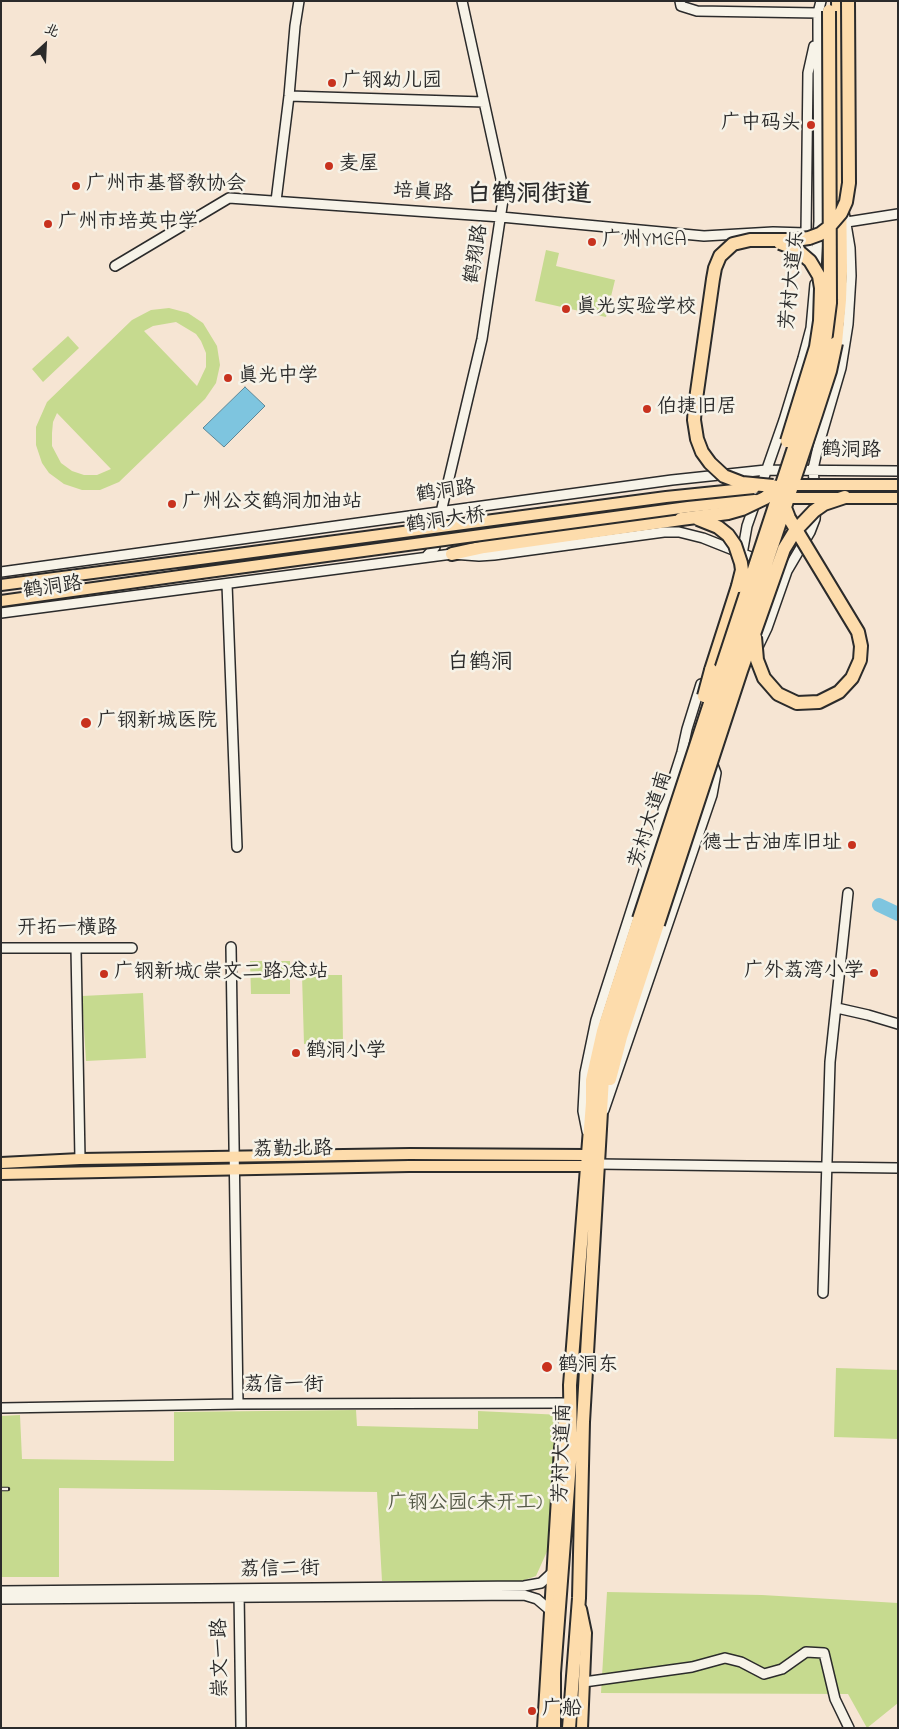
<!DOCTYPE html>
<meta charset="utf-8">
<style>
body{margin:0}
#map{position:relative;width:899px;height:1729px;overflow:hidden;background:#f6e5d3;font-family:"Indie Flower","LXGW WenKai TC",sans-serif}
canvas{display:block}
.frame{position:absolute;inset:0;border:2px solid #2b2b2b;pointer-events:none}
.north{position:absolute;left:20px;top:20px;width:50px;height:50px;-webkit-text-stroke:4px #f7f3e8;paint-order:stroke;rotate:25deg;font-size:14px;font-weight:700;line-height:20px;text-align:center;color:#2b2b2b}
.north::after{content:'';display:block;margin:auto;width:18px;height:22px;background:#2b2b2b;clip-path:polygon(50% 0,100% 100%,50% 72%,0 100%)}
</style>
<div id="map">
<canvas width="899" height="1729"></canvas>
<div class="frame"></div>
<div class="north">北</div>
</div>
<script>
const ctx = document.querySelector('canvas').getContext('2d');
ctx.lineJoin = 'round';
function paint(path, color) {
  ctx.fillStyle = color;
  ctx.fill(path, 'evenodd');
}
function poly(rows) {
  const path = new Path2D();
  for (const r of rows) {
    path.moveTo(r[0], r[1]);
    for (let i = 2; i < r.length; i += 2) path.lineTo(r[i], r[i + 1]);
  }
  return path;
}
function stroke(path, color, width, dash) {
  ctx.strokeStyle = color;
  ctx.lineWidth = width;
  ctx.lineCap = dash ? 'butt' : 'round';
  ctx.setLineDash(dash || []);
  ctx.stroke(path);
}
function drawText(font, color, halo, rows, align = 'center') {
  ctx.font = font + ' "Indie Flower","LXGW WenKai TC",sans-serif';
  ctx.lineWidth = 5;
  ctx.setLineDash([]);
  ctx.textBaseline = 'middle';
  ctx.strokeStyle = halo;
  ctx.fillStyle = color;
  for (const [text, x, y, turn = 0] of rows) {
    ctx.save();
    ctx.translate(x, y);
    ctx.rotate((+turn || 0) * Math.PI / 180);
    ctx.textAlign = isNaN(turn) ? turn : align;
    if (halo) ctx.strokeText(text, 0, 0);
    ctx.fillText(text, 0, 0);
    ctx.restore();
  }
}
paint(poly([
 [546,250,559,253,556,266,615,280,606,317,535,301],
 [169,308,188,313,203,323,217,346,220,365,216,383,205,399,119,482,100,490,82,490,64,484,49,473,42,463,36,445,36,427,47,402,132,320,151,310],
 [176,322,196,334,201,341,206,353,206,367,197,386,144,331,153,326],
 [57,413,111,469,97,475,84,475,72,471,61,463,52,446,52,433,53,422],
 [68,336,79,348,43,382,32,369],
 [250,961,290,961,290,994,251,994],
 [302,975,342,975,343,1043,304,1044],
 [143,993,146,1058,86,1061,82,996],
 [836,1368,898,1370,898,1439,834,1437],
 [356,1410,357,1426,478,1429,478,1411,562,1415,549,1547,536,1576,516,1583,382,1581,377,1492,59,1488,59,1577,1,1577,1,1416,20,1415,22,1459,174,1461,174,1412],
 [607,1592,762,1595,898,1603,898,1703,867,1728,848,1694,601,1693]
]), '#c6da8f');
const water = poly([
 [245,387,265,406,224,447,203,428,245,387]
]);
paint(water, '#7ec5df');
stroke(water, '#5d8797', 1);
stroke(poly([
 [879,905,898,914]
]), '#7ec5df', 14);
const minor = poly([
 [680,1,681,6,697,11,818,13],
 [289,96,484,102],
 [276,201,289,96,295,26,299,1],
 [847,222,898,214],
 [811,262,806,233,808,73,814,46],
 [115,266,229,198,501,217,704,236,773,232,806,233],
 [816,271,819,221,818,29,818,13,821,1],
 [441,512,482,339,504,193,462,1],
 [417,515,428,521,436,535,435,547,426,557],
 [741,560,747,526,784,420,803,358,811,328,815,284],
 [1,572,672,480,766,470,898,471],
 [227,584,237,847],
 [1,613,452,554,479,556,494,555,664,532,679,532,703,538,761,561],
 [756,651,767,628,787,571,810,532,815,519,816,504,813,469,818,447,841,368,848,324,851,276,850,248,844,212],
 [231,947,238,1404],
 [1,948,132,948],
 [76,948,80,1159],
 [837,1008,868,1015,898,1024],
 [604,1110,712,795,716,773,711,760],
 [587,1131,583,1111,585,1073,596,1020,682,752,687,729,701,684],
 [597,1164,898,1168],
 [823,1293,830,1062,848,893],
 [1,1408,238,1404,567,1403],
 [1,1591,524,1586,541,1583,554,1571],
 [239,1592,241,1728],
 [1,1599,524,1595,537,1599,551,1611],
 [584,1682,692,1667,725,1658,741,1662,764,1674,782,1669,806,1652,824,1653,835,1699,849,1728]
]);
const major = poly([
 [1,585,200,559],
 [1,601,201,573],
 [1,1163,80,1159,410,1154,587,1155],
 [1,1174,409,1166,586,1166],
 [581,1609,586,1633,582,1728],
 [543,1728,560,1448,566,1408]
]);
const highway = poly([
 [836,343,840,300,841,271,838,1],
 [452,554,484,547,681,519],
 [711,670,738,586],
 [610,1079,621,1037,658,924],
 [554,1728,554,1673,571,1449,570,1385,592,1103,592,1080,603,1031,639,919],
 [569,1728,579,1598,583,1422,603,1077,614,1028,649,921]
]);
stroke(minor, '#2b2b2b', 12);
stroke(major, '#2b2b2b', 14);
stroke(highway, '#2b2b2b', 16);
stroke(minor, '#f7f3e8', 9);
stroke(major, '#fddcac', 10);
stroke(highway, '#fddcac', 12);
const rail = poly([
 [1,1489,8,1489]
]);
stroke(rail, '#2b2b2b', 4.5);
stroke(rail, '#f7f3e8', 2.5, [8]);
const majorBridge = poly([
 [786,485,898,485],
 [782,498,898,498],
 [200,559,666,497,754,488],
 [201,573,688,507,755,500]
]);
const highwayBridge = poly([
 [780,243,796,249,810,261,819,276,821,288,820,321,816,347,787,441],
 [773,486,742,483,724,476,710,463,702,452,697,439,694,420,695,406,713,279,715,268,720,256,733,244,750,240,795,240,809,238,820,234,829,227,841,213,846,202,849,183,848,1],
 [681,519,728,513,742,509,765,498,781,485],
 [698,519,718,527,728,535,735,545,741,563,742,570,738,586],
 [755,637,757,660,764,678,778,694,797,703,819,702,839,692,852,678,860,660,861,646,858,632,789,518,784,505],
 [704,696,711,670],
 [639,919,813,390,824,350,830,303,829,11],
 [649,921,700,762,816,414,830,371,836,343],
 [658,924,741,671,784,549,795,531,814,511,824,504,845,497]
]);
stroke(majorBridge, '#2b2b2b', 14, []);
stroke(highwayBridge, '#2b2b2b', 16, []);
stroke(majorBridge, '#fddcac', 10);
stroke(highwayBridge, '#fddcac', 12);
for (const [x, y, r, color] of [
 [332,83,5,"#c8321e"],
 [811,125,5,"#c8321e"],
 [329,166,5,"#c8321e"],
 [76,186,5,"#c8321e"],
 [48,224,5,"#c8321e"],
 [592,242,5,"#c8321e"],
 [566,309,5,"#c8321e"],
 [228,378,5,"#c8321e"],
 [647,409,5,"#c8321e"],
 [172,504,5,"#c8321e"],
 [86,723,6,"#c8321e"],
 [852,845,5,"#c8321e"],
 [874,973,5,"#c8321e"],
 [104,974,5,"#c8321e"],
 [296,1053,5,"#c8321e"],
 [547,1367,6,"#c8321e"],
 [532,1711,5,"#c8321e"]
]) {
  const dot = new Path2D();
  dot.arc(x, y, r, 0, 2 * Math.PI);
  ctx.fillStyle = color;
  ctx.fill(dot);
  stroke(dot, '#f7f3e8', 2);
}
drawText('20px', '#2b2b2b', '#f7f3e8', [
 ["广钢幼儿园",342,83],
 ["广中码头",801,125,"right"],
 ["麦屋",339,166],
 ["广州市基督教协会",86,186],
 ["广州市培英中学",58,224],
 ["广州YMCA",602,242],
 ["真光实验学校",576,309],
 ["真光中学",238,378],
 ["伯捷旧居",657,409],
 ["广州公交鹤洞加油站",182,504],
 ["广钢新城医院",97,723],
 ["德士古油库旧址",842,845,"right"],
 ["广外荔湾小学",864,973,"right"],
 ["广钢新城(崇文二路)总站",114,974],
 ["鹤洞小学",306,1053],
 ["鹤洞东",558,1367],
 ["广船",542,1711]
], 'left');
drawText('20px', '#2b2b2b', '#f7f3e8', [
 ["培真路",423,194,4],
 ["鹤翔路",478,254,-81],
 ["芳村大道东",794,280,-84],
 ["鹤洞路",851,452,1],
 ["鹤洞路",446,493,-8],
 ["鹤洞大桥",446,522,-8],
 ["鹤洞路",53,589,-8],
 ["芳村大道南",652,820,-72],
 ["开拓一横路",67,930],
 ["荔勤北路",293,1151,-1],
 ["荔信一街",284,1387],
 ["芳村大道南",564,1453,-88],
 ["荔信二街",280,1571,-1],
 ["崇文一路",222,1658,-91]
]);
drawText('20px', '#525744', '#f7f3e8', [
 ["广钢公园(未开工)",465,1505]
]);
drawText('22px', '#2b2b2b', '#f7f3e8', [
 ["白鹤洞",480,664]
]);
drawText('bold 25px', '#2b2b2b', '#f7f3e8', [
 ["白鹤洞街道",529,197]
]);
</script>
